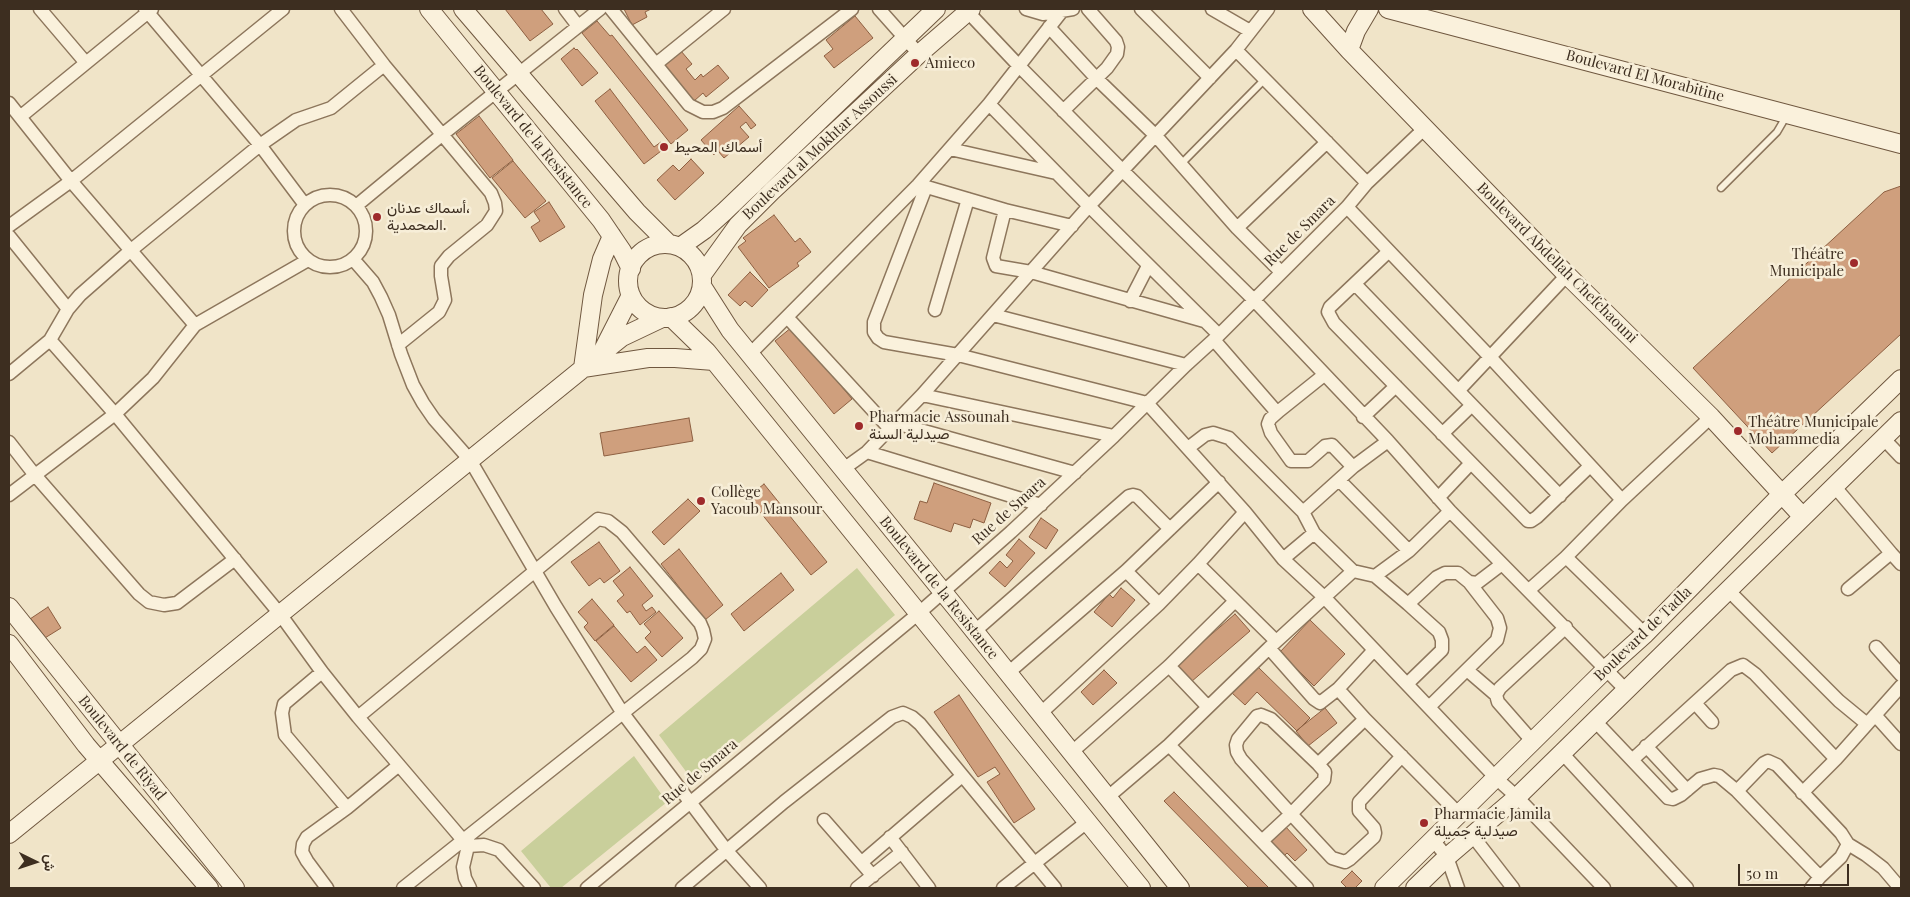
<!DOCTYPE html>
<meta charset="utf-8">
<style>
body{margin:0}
#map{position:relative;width:1910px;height:897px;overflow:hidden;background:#f0e4c8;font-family:"Playfair Display",Vazirmatn,serif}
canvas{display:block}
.frame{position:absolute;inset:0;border:10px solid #3d2e20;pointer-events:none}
.north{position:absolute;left:10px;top:837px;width:50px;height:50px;-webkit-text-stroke:4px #f7eed8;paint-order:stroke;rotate:94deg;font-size:14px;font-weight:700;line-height:20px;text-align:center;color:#3d2e20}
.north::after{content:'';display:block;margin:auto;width:18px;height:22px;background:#3d2e20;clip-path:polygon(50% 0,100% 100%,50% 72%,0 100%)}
.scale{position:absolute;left:1738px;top:864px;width:111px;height:22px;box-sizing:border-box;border:2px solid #3d2e20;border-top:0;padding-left:6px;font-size:15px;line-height:18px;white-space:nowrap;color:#3d2e20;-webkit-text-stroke:4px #f7eed8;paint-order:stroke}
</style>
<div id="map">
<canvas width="1910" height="897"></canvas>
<div class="frame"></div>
<div class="north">ش</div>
<div class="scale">50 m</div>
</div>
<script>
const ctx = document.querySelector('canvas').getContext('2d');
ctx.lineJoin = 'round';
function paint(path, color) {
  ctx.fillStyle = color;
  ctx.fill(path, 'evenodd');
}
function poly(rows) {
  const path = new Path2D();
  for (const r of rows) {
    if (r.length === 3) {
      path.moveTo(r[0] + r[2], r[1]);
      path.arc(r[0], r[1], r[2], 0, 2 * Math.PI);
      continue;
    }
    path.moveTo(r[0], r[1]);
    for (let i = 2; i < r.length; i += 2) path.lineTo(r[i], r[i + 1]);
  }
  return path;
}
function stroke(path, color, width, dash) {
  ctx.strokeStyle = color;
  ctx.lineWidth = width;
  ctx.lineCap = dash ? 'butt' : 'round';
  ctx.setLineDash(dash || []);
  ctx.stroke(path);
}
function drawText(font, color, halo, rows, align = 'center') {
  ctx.font = font + ' "Playfair Display",Vazirmatn,serif';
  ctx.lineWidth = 5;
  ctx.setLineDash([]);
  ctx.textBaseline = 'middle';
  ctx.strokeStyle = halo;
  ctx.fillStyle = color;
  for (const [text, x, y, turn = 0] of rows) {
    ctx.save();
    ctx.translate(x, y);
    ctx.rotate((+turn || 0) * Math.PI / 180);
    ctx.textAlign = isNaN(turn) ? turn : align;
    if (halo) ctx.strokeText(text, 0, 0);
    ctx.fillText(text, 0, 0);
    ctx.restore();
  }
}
paint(poly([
 [857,568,895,615,693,781,659,735],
 [634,756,667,802,561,888,551,888,521,851]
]), '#c9cf9b');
const building = poly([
 [505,9,541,9,553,24,530,41,505,9],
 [624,9,651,9,645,12,647,17,632,25,624,9],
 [855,16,873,38,834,68,824,56,833,49,826,40,855,16],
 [597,21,610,36,612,35,688,130,671,144,582,33,597,21],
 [574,48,576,50,577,49,598,73,582,86,561,59,574,48],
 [681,51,692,64,686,69,695,80,701,74,703,77,718,65,729,78,706,97,703,93,694,101,664,65,681,51],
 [610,89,654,147,661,142,665,148,644,164,595,101,610,89],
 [739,106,756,125,751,129,746,122,740,127,749,137,724,158,718,151,714,155,701,140,739,106],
 [479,116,513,160,490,178,456,134,479,116],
 [691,159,704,173,675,200,657,180,673,165,679,171,691,159],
 [513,161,546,201,525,218,492,178,513,161],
 [1901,186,1901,334,1772,453,1693,368,1884,192,1901,186],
 [549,202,565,227,540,242,531,227,540,221,534,212,549,202],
 [774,215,795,242,800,238,811,252,797,263,799,266,769,288,738,247,746,241,743,238,774,215],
 [750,272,768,290,752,307,745,301,740,306,728,295,750,272],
 [792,327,852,399,834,414,775,341,792,327],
 [689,418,693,441,604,456,600,433,689,418],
 [934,483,991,503,984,523,973,519,970,528,954,523,951,532,914,519,920,501,927,503,934,483],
 [764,484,827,562,811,575,748,497,764,484],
 [688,499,700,511,664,545,652,532,688,499],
 [1041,518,1058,530,1046,549,1029,537,1041,518],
 [1019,539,1035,553,1005,587,989,573,1000,561,1007,568,1013,561,1006,555,1019,539],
 [599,542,620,571,604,583,600,578,589,586,571,562,599,542],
 [679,549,723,605,705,620,661,564,679,549],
 [630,567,653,596,642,605,646,611,652,607,656,612,640,625,630,611,627,613,617,601,624,595,613,581,630,567],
 [781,573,794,590,744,631,731,614,781,573],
 [1121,588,1135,600,1112,627,1094,612,1109,594,1113,598,1121,588],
 [592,599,614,625,595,641,584,627,588,623,578,612,592,599],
 [48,607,61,628,40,641,27,621,48,607],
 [659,611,683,638,662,657,645,638,651,632,644,624,659,611],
 [1235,614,1250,631,1191,682,1176,665,1235,614],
 [1310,620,1345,654,1314,686,1280,652,1310,620],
 [614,626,637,653,645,646,657,660,631,682,596,641,614,626],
 [1258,667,1310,718,1297,731,1257,692,1245,705,1232,693,1258,667],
 [1104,670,1117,683,1093,705,1081,692,1104,670],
 [959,695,1035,809,1014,823,987,782,1000,774,995,767,978,777,934,712,959,695],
 [1325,708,1337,723,1308,746,1296,731,1325,708],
 [1174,792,1269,888,1249,888,1164,801,1174,792],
 [1285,826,1307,850,1295,861,1287,853,1282,858,1268,843,1285,826],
 [1352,871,1362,881,1355,888,1347,888,1341,882,1352,871]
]);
paint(building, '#cf9f7d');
stroke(building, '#8d5f41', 1);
const lane = poly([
 [1181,164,1265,79],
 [1721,188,1777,132,1787,115]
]);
const street = poly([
 [40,9,86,63],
 [145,9,260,145,305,205],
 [565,9,578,26],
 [611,9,689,105,703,112,713,112,723,108,852,9],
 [879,9,919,54],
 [1026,9,1043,14,1073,9],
 [1141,9,1210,78],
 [1212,9,1250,31],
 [968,12,1019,66,1123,171,1254,300,1388,441,1450,511,1626,690],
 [1049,27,1096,78,1156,136,1237,228,1281,272],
 [1236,50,1367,183],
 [656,64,724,9],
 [384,65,491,193,495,203,496,211,487,225,449,256,441,266,441,276,445,300,439,312,398,345],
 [9,103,71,181,195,325],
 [989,104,1089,206,1219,335],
 [1063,111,1107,68,1117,54,1118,47,1116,41,1088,9],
 [20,117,152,9],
 [950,149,1056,173],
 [920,185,1005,210,993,258,996,266,1031,272,1204,321],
 [926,187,874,322,874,332,878,338,884,342,958,355,1147,403,1245,512,1283,559,1324,597,1497,779,1517,797,1604,888],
 [330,231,36],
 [356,206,443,134,600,9],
 [1347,207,1491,358,1622,500],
 [1005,210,1072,226],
 [9,226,71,181,283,9],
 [1237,228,1327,142],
 [9,236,68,309],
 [1388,252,1330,307,1328,312,1334,323,1528,521,1531,521,1537,517,1590,466],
 [353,259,373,282,381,297,389,315,401,354,413,385,423,403,434,419,470,460,556,607,622,712,727,851,760,888],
 [1355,284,1560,496],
 [1130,301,1148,266],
 [935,310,968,199],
 [993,315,1186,365],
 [787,317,890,429],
 [50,340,115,414,280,614,322,672,358,717,468,846],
 [1214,340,1274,409,1279,411,1324,375],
 [750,354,918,185,989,104,1062,11],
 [9,374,50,340,68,309,80,295,130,251,260,145,296,120,331,108,384,65,341,9],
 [1459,390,1567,275],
 [922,395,1114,436],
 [1279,411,1270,419,1268,424,1271,433,1291,461,1308,461,1325,446,1332,445,1353,467],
 [1363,417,1396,386],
 [895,423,1075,473],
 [1442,434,1472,405],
 [1883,438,1901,457],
 [9,442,34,474,139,594,149,602,164,605,177,603,235,559],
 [1188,448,1205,435,1213,433,1229,438,1303,512,1314,533,1353,571,1375,576,1408,604,1437,577,1445,573,1458,573,1469,582,1477,583,1502,564],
 [867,452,1041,505],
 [842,470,867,452,922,395,1089,206,1236,50,1268,9],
 [1339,480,1409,551],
 [1835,487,1891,553],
 [9,495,115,414,153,378,195,325,308,260],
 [1438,498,1471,463],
 [1303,512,1353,467,1388,441],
 [1566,557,1645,634],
 [1283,559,1314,533],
 [1198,564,1276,641],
 [1126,571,1159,604],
 [1375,576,1409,551,1450,511],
 [1848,589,1891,553,1901,564],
 [1529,590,1566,557,1622,500,1711,417],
 [1729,591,1839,701,1867,724],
 [975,631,1129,496,1133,495,1137,496,1170,529],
 [1876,647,1901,675],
 [1269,648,1314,699,1320,703,1338,689,1374,650],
 [1169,666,1208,707],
 [1467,670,1496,695],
 [322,672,284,704,282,713,285,735,347,808],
 [1008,673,1126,571,1219,482],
 [1407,684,1442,650,1442,640,1439,632,1408,604],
 [1338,689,1365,719,1460,815],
 [1695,703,1712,722],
 [1429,707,1497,640,1500,628,1497,618,1469,582],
 [1041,713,1159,604,1198,564,1245,512],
 [1261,715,1271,719,1318,764,1325,772,1324,780,1291,814,1241,759,1237,752,1236,745,1238,739,1257,716,1261,715],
 [1875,715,1901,744],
 [358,717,598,519,608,521,622,532,700,623,703,630,705,639,701,649,692,658,403,888],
 [1595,721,1668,798,1673,799,1681,795,1700,779,1714,775,1719,776,1737,791,1820,877],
 [1533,742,1498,702,1496,695,1500,688,1566,627],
 [1169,745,1307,888],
 [1646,746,1687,790],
 [1072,752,1169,666,1235,601],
 [1562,753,1687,888],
 [1632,760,1731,670,1743,665,1755,674,1836,759],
 [1318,764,1365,719],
 [1737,791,1764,763,1768,761,1777,765,1841,833,1848,844,1866,855,1883,868,1900,888],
 [1802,793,1836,759,1901,686],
 [1108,797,1169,745,1269,648,1353,571],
 [824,820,873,876],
 [1472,835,1513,888],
 [890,837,929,888],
 [1433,840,1447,857,1458,888],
 [1262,841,1291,814,1332,858,1345,862,1350,859,1374,837,1375,833,1374,828,1359,811,1359,802,1402,756],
 [468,846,484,845,499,850,534,888],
 [468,846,463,867,465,878,470,888],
 [862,862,962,776],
 [327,888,307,861,302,852,303,844,307,837,347,808,399,765],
 [587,888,919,613,1011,532,1114,436,1186,365,1219,335,1347,207,1367,183,1425,128],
 [682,888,784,802,892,717,903,713,912,717,920,724,1055,888],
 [857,888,902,852],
 [1003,888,1087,822],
 [1811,888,1820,877,1841,857,1848,844]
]);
const secondary = poly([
 [429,9,601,220,622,251,631,269],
 [463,9,637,212,669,244],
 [1312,9,1349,50,1567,275,1711,417,1803,517],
 [1388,9,1901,144],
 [1349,50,1356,31,1369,9],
 [612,236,602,259,593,295,583,368,648,358,675,358,714,361],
 [665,281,37],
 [680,247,704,230,724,212,936,9],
 [702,275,738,225,772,191,919,54,971,9],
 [702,286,730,330,956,608,1180,888],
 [671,317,707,352,1141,888],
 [603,350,631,295],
 [9,607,235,888],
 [9,644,86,745,209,888],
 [9,834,602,353,622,337,662,318],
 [1384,888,1606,669,1645,634,1781,495,1901,379],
 [1415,888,1447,857,1517,797,1562,753,1901,421]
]);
stroke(lane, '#8d765c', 9);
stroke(street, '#8d765c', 15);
stroke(secondary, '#6f573f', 20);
stroke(lane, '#faf1dc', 6);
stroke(street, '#faf1dc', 12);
stroke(secondary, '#faf1dc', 18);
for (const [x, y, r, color] of [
 [915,63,5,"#9e2a2b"],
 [664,147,5,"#9e2a2b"],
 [377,217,5,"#9e2a2b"],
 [1854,263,5,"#9e2a2b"],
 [859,426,5,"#9e2a2b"],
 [1738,431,5,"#9e2a2b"],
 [701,501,5,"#9e2a2b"],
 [1424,823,5,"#9e2a2b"]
]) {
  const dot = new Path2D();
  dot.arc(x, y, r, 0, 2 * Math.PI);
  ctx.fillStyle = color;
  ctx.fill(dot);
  stroke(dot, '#f7eed8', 2);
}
drawText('15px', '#3d2e20', '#f7eed8', [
 ["Amieco",925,63],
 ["أسماك المحيط",674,147],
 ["أسماك عدنان،",387,208],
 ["المحمدية.",387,225],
 ["Théâtre",1844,254,"right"],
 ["Municipale",1844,271,"right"],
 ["Pharmacie Assounah",869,417],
 ["صيدلية السنة",869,434],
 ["Théâtre Municipale",1748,422],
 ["Mohammedia",1748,439],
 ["Collège",711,492],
 ["Yacoub Mansour",711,509],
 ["Pharmacie Jamila",1434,814],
 ["صيدلية جميلة",1434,831]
], 'left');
drawText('15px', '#3d2e20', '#f7eed8', [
 ["Boulevard El Morabitine",1645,76,15],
 ["Boulevard de la Resistance",533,137,51],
 ["Boulevard al Mokhtar Assoussi",820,147,-43],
 ["Rue de Smara",1300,231,-45],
 ["Boulevard Abdellah Chefchaouni",1557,263,45],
 ["Rue de Smara",1009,511,-42],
 ["Boulevard de la Resistance",939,588,51],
 ["Boulevard de Tadla",1643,634,-44],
 ["Boulevard de Riyad",122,748,51],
 ["Rue de Smara",700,772,-40]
]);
</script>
